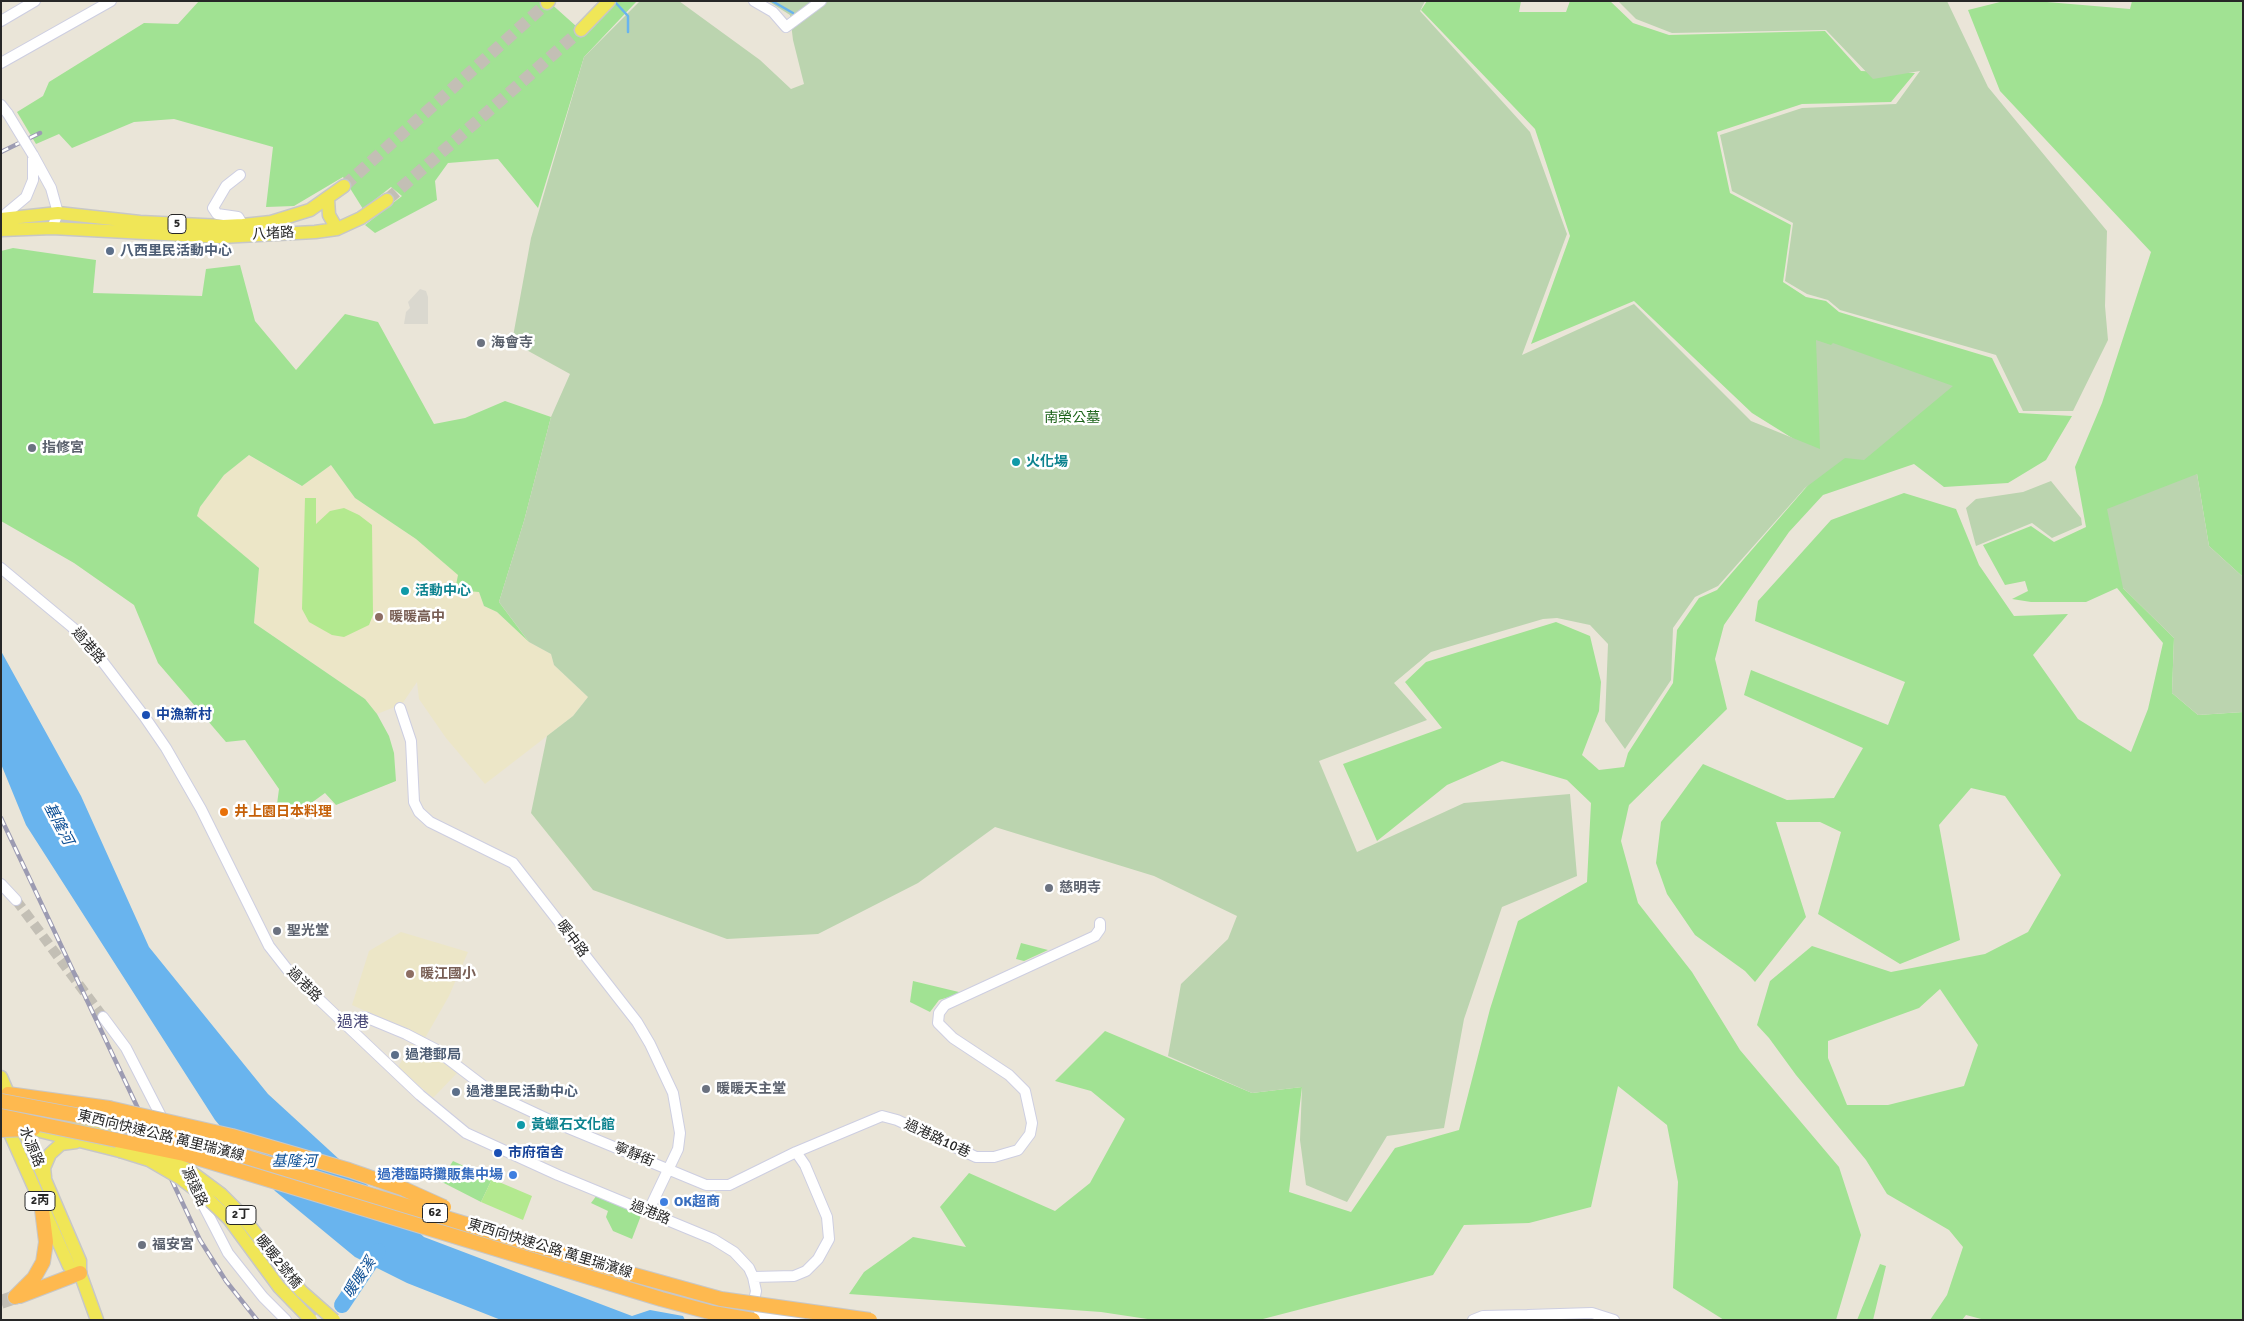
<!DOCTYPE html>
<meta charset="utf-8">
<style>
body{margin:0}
#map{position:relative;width:2244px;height:1321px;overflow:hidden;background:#eae5d8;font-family:Signika,sans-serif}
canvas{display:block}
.frame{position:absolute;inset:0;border:2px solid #272727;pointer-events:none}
</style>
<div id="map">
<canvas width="2244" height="1321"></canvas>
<div class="frame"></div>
</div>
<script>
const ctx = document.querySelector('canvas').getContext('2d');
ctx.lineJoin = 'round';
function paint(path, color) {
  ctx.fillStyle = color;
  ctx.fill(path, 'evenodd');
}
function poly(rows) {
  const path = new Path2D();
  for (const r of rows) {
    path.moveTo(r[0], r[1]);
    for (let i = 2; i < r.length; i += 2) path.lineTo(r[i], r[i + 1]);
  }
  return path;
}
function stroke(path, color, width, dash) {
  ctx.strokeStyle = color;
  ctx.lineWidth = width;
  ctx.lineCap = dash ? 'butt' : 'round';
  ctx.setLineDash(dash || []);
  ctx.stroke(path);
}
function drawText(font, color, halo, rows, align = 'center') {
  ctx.font = font + ' Signika,"Noto Sans TC",sans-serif';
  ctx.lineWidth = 5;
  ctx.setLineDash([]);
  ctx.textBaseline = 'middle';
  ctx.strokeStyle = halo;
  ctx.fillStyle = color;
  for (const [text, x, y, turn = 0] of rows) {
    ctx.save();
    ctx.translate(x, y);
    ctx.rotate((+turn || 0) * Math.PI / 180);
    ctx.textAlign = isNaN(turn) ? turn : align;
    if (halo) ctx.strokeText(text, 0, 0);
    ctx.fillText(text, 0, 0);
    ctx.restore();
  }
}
paint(poly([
 [249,455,301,486,331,465,355,498,416,539,479,592,484,606,497,612,529,642,551,654,554,665,588,697,573,716,485,784,446,738,419,699,417,682,402,704,377,714,365,699,254,623,259,568,196,516,200,507,224,475],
 [401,932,468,952,449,996,425,1038,352,1005,369,951],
 [412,1044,444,1059,459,1071,433,1098,398,1067]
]), '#ece6c7');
paint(poly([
 [199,1,548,1,586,35,618,1,637,1,584,57,538,208,498,159,448,163,435,181,437,200,375,233,365,225,402,196,391,187,363,209,343,177,294,206,266,207,273,147,174,119,134,122,72,148,59,134,36,144,17,112,43,96,49,82,144,23,178,24],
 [1427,1,1521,1,1519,12,1566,12,1570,1,1610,1,1633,23,1669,35,1825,31,1861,71,1915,73,1891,102,1802,104,1717,132,1730,193,1791,225,1783,282,1806,297,1826,301,1839,312,1992,358,2019,413,2072,416,2046,460,2008,483,1944,487,1914,464,1823,495,1789,532,1724,625,1715,659,1727,709,1629,805,1621,841,1638,903,1692,972,1740,1050,1839,1167,1861,1235,1836,1320,1724,1320,1673,1288,1678,1182,1667,1125,1618,1086,1591,1207,1529,1223,1464,1225,1433,1275,1259,1320,1154,1320,1101,1312,849,1294,864,1272,913,1237,966,1247,940,1207,969,1173,1055,1211,1090,1183,1125,1119,1091,1091,1055,1081,1105,1031,1252,1093,1302,1087,1289,1192,1351,1212,1395,1148,1459,1130,1490,1009,1518,921,1587,882,1591,803,1567,780,1502,761,1447,785,1377,841,1343,764,1442,728,1405,682,1426,662,1556,622,1590,636,1601,682,1599,711,1582,755,1599,770,1624,767,1628,753,1673,683,1677,630,1699,598,1717,590,1829,461,1752,413,1634,301,1531,344,1570,236,1535,129,1421,10],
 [2004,1,2035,1,2130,9,2132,1,2243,1,2243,577,2209,546,2197,474,2123,588,2174,638,2172,693,2198,715,2243,712,2243,1320,1985,1320,1966,1315,1962,1320,1930,1320,1947,1295,1963,1247,1949,1230,1887,1194,1866,1160,1796,1075,1769,1038,1757,1025,1770,981,1812,946,1891,972,1985,954,2028,932,2061,875,2005,796,1971,788,1939,825,1960,940,1900,964,1818,914,1841,832,1820,822,1776,822,1806,917,1755,982,1745,971,1695,935,1667,894,1656,863,1661,822,1703,764,1787,800,1834,798,1863,748,1744,695,1751,670,1888,725,1905,682,1755,621,1758,601,1831,520,1904,493,1956,509,1979,565,2014,616,2068,614,2033,655,2078,719,2131,752,2148,709,2163,643,2117,588,2086,602,2031,602,2012,599,2028,591,2025,581,2005,585,1983,545,2031,526,2054,542,2086,527,2075,467,2102,403,2151,252,2000,91,1968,10],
 [1940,989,1978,1045,1964,1086,1888,1105,1847,1105,1828,1058,1828,1041,1919,1008],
 [13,248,96,260,93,293,202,296,206,269,240,265,255,321,296,370,345,314,378,322,434,424,465,418,505,401,551,417,524,521,499,602,529,642,497,612,484,606,479,592,455,590,458,575,416,539,355,498,331,465,302,486,249,455,224,475,200,507,197,516,259,568,254,623,365,699,377,714,389,736,394,753,396,781,336,805,325,793,292,817,276,812,279,789,245,740,226,742,158,663,134,605,74,563,1,521,1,251],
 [1021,943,1048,950,1024,961,1016,959],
 [913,981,963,993,939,1000,930,1012,910,1002],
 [453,1161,492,1179,481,1202,440,1181],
 [597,1195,642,1213,632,1239,613,1231,606,1217,608,1211,591,1203],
 [1880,1264,1886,1266,1873,1320,1857,1320]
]), '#a1e293');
paint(poly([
 [640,1,679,1,760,60,791,89,804,84,793,40,790,15,768,1,1425,1,1420,11,1530,132,1567,234,1522,355,1634,304,1751,421,1820,449,1816,340,1831,345,1833,343,1953,386,1864,460,1845,458,1805,488,1718,586,1695,597,1673,628,1671,680,1625,749,1605,721,1608,644,1590,625,1557,618,1543,619,1431,652,1394,683,1427,720,1319,761,1357,852,1464,803,1570,794,1577,876,1502,907,1464,1019,1444,1128,1387,1136,1347,1202,1306,1185,1300,1140,1302,1087,1252,1093,1168,1056,1181,984,1228,939,1237,916,1154,876,995,827,918,883,818,934,727,939,593,890,531,813,547,736,573,716,588,697,554,665,551,654,529,642,499,602,524,521,551,417,570,374,512,342,531,238,584,57],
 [1618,1,1947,1,1988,87,2107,231,2105,306,2108,340,2073,411,2023,411,1996,355,1840,310,1828,300,1807,294,1785,281,1793,223,1732,191,1720,135,1802,108,1896,104,1920,71,1873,79,1826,30,1672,33,1636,19],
 [2197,474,2209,546,2243,577,2243,712,2198,715,2172,693,2174,638,2123,588,2107,509],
 [2051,481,2081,518,2082,525,2052,538,2032,523,1976,546,1966,508,1976,499,2023,492]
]), '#bbd4af');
paint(poly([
 [305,498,316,498,316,524,330,511,344,508,359,515,372,525,373,615,369,625,344,637,332,635,309,622,302,609],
 [492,1179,532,1196,523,1220,481,1202]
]), '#b3e98f');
paint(poly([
 [420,289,426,291,428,297,428,324,404,324,406,312,410,308,408,302]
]), '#dad8cf');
paint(poly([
 [1,651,81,796,149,947,268,1094,424,1237,632,1316,650,1310,683,1316,685,1320,501,1320,407,1283,355,1257,275,1191,215,1120,26,825,1,764]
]), '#69b4ee');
stroke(poly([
 [772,1,793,13],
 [615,2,628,16,628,32]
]), '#69b4ee', 2.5);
stroke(poly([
 [342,1305,378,1251]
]), '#69b4ee', 16);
stroke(poly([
 [16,900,103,1017]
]), '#c3bfb5', 10, [10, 5]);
stroke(poly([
 [344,186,547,3],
 [387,200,581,30]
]), '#c3bfb5', 12, [12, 6]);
stroke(poly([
 [1,1302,15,1297]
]), '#c3bfb5', 14, [14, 7]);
const minor = poly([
 [754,1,773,12,786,27,821,1],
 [1,21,35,1],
 [1,63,111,1],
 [1,105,8,114],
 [33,155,51,188,58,213,52,228],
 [240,175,226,186,213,208,217,214,238,217,243,225],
 [1,218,26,197,33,180,33,156],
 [1,568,72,627,93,649,144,716,166,748,201,809,269,946,287,969,420,1095,466,1133,558,1175,713,1239,734,1252,749,1268,753,1277,756,1291,750,1320],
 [400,708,411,741,414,802,419,812,430,822,513,863,637,1022,650,1044,673,1093,680,1133,678,1149,648,1212],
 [1,884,16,900],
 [103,1017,126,1048,165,1124],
 [342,1022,365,1017,406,1034,435,1049,494,1094,556,1123,706,1185,729,1185,796,1152],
 [195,1189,228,1253,263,1297,286,1320],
 [753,1277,794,1276,806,1271,818,1259,829,1239,827,1217,805,1165,796,1152,882,1116,897,1120,976,1157,994,1157,1018,1150,1030,1134,1032,1123,1025,1091,1009,1075,953,1038,938,1023,939,1013,945,1005,1095,936,1100,929,1100,923],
 [751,1314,818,1320],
 [1528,1315,1592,1313,1614,1320],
 [1473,1320,1483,1316,1528,1315,1531,1320]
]);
const major = poly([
 [547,3,549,1],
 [581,30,609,1],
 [328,199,329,215,337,229],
 [1,219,58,213,140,222,223,226,243,225,271,222,310,210,344,186],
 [1,230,52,228,221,237,315,232,337,229,361,218,387,200],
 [1,1077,80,1261,80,1273,97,1320],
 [73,1118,117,1136],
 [5,1122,69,1266,80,1273],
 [40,1131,120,1151],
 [45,1177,44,1168,50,1154,61,1144,76,1142]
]);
const highway = poly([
 [8,1094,109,1108],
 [20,1296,80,1273],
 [15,1297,34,1278,43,1262,46,1242,41,1202]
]);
stroke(minor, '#cdcee1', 12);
stroke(major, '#c7c7c7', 15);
stroke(highway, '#c7c7c7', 16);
stroke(minor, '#fff', 10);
stroke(major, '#f0e657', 12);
stroke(highway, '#feb94f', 14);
const rail = poly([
 [1,152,40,133],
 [1,818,200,1240,226,1281,257,1320]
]);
stroke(rail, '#9c9bb2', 4.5);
stroke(rail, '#fff', 2.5, [8]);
const minorBridge = poly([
 [8,114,33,155]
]);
const majorBridge = poly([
 [151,1150,190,1171,221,1194,238,1211,301,1291,334,1320],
 [120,1151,149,1160,180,1178,209,1200,229,1219,279,1287,311,1320]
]);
const highwayBridge = poly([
 [1,1101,107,1121,217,1148,613,1269,721,1299,870,1320],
 [109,1108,232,1136,349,1170,404,1189,444,1207],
 [1,1116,184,1154,661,1299,713,1313,753,1320],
 [1,1130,33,1129]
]);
stroke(minorBridge, '#cdcee1', 12, []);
stroke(majorBridge, '#c7c7c7', 15, []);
stroke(highwayBridge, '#c7c7c7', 16, []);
stroke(minorBridge, '#fff', 10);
stroke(majorBridge, '#f0e657', 12);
stroke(highwayBridge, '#feb94f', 14);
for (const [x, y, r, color] of [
 [110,251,5,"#5c6f8a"],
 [481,343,5,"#6b7280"],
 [32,448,5,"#6b7280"],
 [1016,462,5,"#0f9aa8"],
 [405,591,5,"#0f9aa8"],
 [379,617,5,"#8d6e63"],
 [146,715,5,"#1a4fb4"],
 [224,812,5,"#e8710a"],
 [1049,888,5,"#6b7280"],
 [277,931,5,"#6b7280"],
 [410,974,5,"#8d6e63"],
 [395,1055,5,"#5c6f8a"],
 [706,1089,5,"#6b7280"],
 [456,1092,5,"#5c6f8a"],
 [521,1125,5,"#0f9aa8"],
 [498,1153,5,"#1a4fb4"],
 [513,1175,5,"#3f7fe0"],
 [664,1202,5,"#3f7fe0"],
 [142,1245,5,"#6b7280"]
]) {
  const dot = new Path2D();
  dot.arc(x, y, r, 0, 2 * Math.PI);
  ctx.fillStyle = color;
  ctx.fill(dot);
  stroke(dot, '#fff', 2);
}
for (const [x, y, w] of [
 [177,224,18],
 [40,1201,30],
 [435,1213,25],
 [241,1215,30]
]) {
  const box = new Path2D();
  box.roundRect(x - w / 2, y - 9.5, w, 19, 4);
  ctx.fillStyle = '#fff';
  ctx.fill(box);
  stroke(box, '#272727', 1);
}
drawText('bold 12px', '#272727', null, [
 ["5",177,224],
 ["2丙",40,1201],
 ["62",435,1213],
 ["2丁",241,1215]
]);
drawText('14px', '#272727', '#fff', [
 ["八堵路",273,234,-3],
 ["過港路",88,646,49],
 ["暖中路",572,939,53],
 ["過港路",304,985,45],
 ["東西向快速公路 萬里瑞濱線",161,1136,14],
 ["過港路10巷",937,1139,25],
 ["水源路",31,1147,67],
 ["寧靜街",634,1155,22],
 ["源遠路",194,1187,65],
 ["過港路",650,1213,22],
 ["東西向快速公路 萬里瑞濱線",550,1249,17],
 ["暖暖2號橋",278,1262,51]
]);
drawText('bold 14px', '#4e5e75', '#fff', [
 ["八西里民活動中心",120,251],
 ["過港郵局",405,1055],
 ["過港里民活動中心",466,1092]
], 'left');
drawText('bold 14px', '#5b616d', '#fff', [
 ["海會寺",491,343],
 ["指修宮",42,448],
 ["慈明寺",1059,888],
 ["聖光堂",287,931],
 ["暖暖天主堂",716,1089],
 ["福安宮",152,1245]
], 'left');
drawText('14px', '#1b6219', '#fff', [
 ["南榮公墓",1072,418]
]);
drawText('bold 14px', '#0d838f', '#fff', [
 ["火化場",1026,462],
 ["活動中心",415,591],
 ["黃蠟石文化館",531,1125]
], 'left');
drawText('bold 14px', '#785e54', '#fff', [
 ["暖暖高中",389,617],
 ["暖江國小",420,974]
], 'left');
drawText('bold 14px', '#164399', '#fff', [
 ["中漁新村",156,715],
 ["市府宿舍",508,1153]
], 'left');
drawText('bold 14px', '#c56008', '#fff', [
 ["井上園日本料理",234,812]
], 'left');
drawText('bold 14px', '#366cbe', '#fff', [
 ["過港臨時攤販集中場",503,1175],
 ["OK超商",674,1202,"left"]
], 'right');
drawText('italic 15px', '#0d4f95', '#fff', [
 ["基隆河",58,824,62],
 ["基隆河",294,1162],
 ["暖暖溪",360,1278,-56]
]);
drawText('16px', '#484877', '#fff', [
 ["過港",353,1023]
]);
</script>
